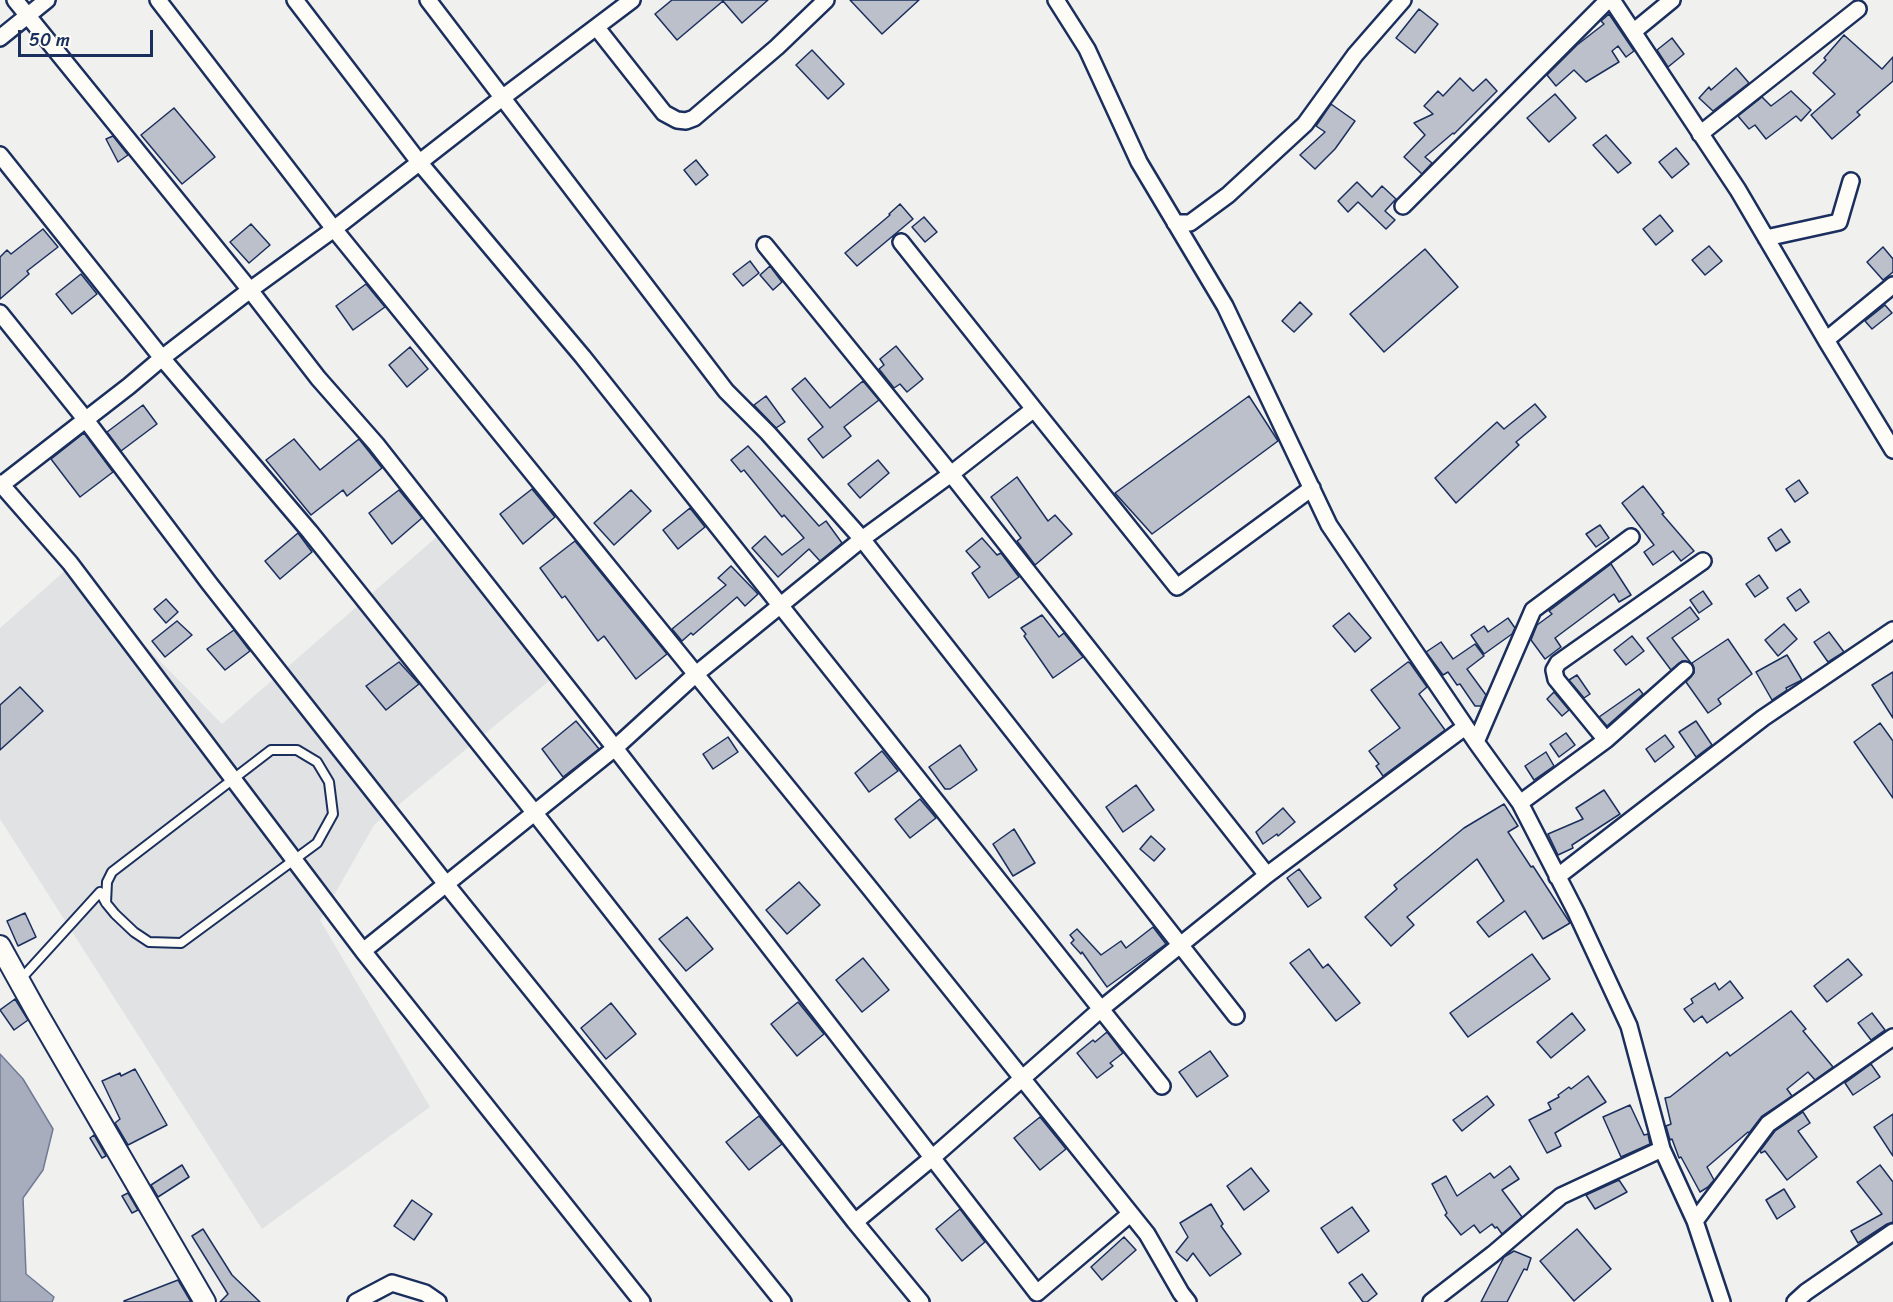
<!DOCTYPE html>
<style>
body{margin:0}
#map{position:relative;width:1893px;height:1302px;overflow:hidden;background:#f0f0ee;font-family:Sriracha,sans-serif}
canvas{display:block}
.scale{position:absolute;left:18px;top:30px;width:135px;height:27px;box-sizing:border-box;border:3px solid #1b2f5e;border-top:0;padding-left:8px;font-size:18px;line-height:21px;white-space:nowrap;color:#1b2f5e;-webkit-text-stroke:4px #fdfcf7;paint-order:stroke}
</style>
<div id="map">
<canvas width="1893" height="1302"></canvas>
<div class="scale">50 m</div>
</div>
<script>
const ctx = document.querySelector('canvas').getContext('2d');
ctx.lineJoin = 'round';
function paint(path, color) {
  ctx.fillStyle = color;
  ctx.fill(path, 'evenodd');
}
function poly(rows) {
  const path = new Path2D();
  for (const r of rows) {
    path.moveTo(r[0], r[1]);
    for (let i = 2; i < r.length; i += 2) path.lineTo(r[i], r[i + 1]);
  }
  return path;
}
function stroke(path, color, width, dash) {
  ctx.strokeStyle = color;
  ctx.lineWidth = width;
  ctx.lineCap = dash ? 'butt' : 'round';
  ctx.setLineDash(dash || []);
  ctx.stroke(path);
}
paint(poly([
 [440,534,549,681,374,825,320,920,430,1107,262,1229,0,819,0,628,68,568,222,724]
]), '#e0e2e3');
const water = poly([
 [0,1054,23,1079,53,1129,43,1170,23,1198,26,1274,54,1297,52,1302,0,1302,0,1054]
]);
paint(water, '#a7adbd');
stroke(water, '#6f7b97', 1.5);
const building = poly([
 [672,0,768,0,742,23,723,1,677,40,655,14,672,0],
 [850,0,919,0,882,34,850,0],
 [1419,9,1438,24,1415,53,1396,38,1419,9],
 [1609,14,1634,51,1626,57,1618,46,1612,51,1619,62,1586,82,1574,70,1556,86,1547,75,1577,45,1604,24,1601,21,1609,14],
 [1844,35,1882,69,1893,57,1893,81,1857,112,1860,115,1832,139,1811,115,1835,94,1813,73,1826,60,1824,58,1844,35],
 [1672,38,1684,54,1668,67,1657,50,1672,38],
 [812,50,844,84,828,99,796,65,812,50],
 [1736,68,1749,83,1713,111,1699,98,1709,87,1711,90,1736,68],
 [1460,78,1473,91,1486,79,1497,91,1454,134,1453,133,1425,157,1432,163,1422,174,1404,157,1425,135,1414,123,1433,114,1424,106,1438,91,1443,96,1460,78],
 [1791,91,1811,110,1801,121,1796,116,1766,139,1755,125,1749,129,1738,116,1762,97,1771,106,1791,91],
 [1555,94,1576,118,1549,142,1527,118,1555,94],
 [1331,104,1355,121,1335,149,1315,169,1300,155,1325,132,1316,126,1331,104],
 [174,108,215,157,182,184,141,135,174,108],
 [1606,135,1631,163,1618,173,1593,145,1606,135],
 [113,136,128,155,118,162,106,139,113,136],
 [1676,148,1689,164,1672,178,1659,162,1676,148],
 [696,160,708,175,696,185,684,170,696,160],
 [1357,182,1372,197,1382,186,1396,199,1385,211,1395,220,1386,229,1358,202,1348,212,1338,201,1357,182],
 [900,204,913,219,857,266,845,253,890,215,889,214,900,204],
 [1660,215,1673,231,1656,245,1643,229,1660,215],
 [924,217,937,232,925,242,912,227,924,217],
 [251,224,270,245,249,263,230,242,251,224],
 [43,229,58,247,27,271,29,274,0,299,0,257,7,250,11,254,43,229],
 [1709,246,1722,261,1705,275,1692,260,1709,246],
 [1883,247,1893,259,1893,272,1883,280,1867,262,1883,247],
 [1425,249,1458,287,1384,352,1350,314,1425,249],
 [750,261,759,273,743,286,733,274,750,261],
 [770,266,782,282,773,290,760,275,770,266],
 [81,274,97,294,72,314,56,294,81,274],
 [366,284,385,307,353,330,336,306,366,284],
 [1300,302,1312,314,1294,332,1282,321,1300,302],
 [1885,305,1892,313,1872,329,1865,321,1885,305],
 [896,346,923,379,907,392,900,384,894,388,879,369,884,365,880,359,896,346],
 [410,347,428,369,407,387,389,365,410,347],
 [805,378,830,408,863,381,879,400,844,427,851,436,823,458,808,439,823,427,792,389,805,378],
 [766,396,785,422,776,428,754,405,766,396],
 [1249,396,1278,441,1152,534,1115,493,1249,396],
 [1535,404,1546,417,1516,442,1519,445,1456,503,1435,478,1497,422,1504,429,1535,404],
 [143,405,157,424,121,451,107,432,143,405],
 [84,433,113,472,80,497,51,459,84,433],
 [294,439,320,470,359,439,382,468,347,496,343,490,311,515,266,460,294,439],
 [748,446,819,526,826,521,842,543,820,561,809,549,778,577,752,548,765,536,782,555,804,538,784,515,782,517,744,470,741,472,731,460,748,446],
 [878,460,889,473,860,498,848,484,878,460],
 [1017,477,1048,521,1055,515,1072,534,1035,565,1017,541,1021,538,991,497,1017,477],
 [1799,480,1808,493,1795,502,1786,489,1799,480],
 [1643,486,1664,513,1662,514,1694,551,1681,561,1673,551,1653,565,1644,552,1654,545,1622,503,1643,486],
 [532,489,555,517,523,544,500,514,532,489],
 [399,490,422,518,392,544,369,513,399,490],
 [631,490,651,511,614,545,594,523,631,490],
 [690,508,705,527,678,549,663,530,690,508],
 [1600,525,1609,538,1596,547,1586,534,1600,525],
 [1781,529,1790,542,1776,551,1768,538,1781,529],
 [298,533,312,552,280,579,265,561,298,533],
 [982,538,997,555,1001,553,1019,577,989,598,972,573,980,567,966,551,982,538],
 [575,541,667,654,636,679,604,636,598,641,565,596,562,598,540,568,575,541],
 [1611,564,1631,595,1619,602,1614,594,1555,638,1561,647,1545,659,1531,640,1537,625,1552,614,1549,611,1611,564],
 [731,566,758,594,745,606,737,597,693,635,691,633,682,641,672,629,726,585,718,578,731,566],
 [1759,575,1768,588,1755,597,1746,584,1759,575],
 [1800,589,1809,602,1796,611,1787,598,1800,589],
 [1703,591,1712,604,1699,613,1690,600,1703,591],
 [166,599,178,612,166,623,154,609,166,599],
 [1690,607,1699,619,1672,638,1691,663,1682,661,1671,670,1647,638,1690,607],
 [1349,613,1371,638,1355,652,1333,626,1349,613],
 [1042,615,1059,637,1064,633,1083,657,1053,678,1024,636,1026,634,1021,628,1042,615],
 [1508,618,1515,628,1512,634,1484,654,1471,635,1484,626,1488,632,1508,618],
 [177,621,192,635,165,657,152,641,177,621],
 [1784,624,1797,639,1778,656,1765,640,1784,624],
 [234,630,250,651,225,670,207,649,234,630],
 [1829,632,1844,652,1828,662,1814,642,1829,632],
 [1632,636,1644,651,1626,665,1614,650,1632,636],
 [1728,639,1752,674,1718,699,1721,704,1708,713,1686,682,1694,673,1694,668,1692,663,1728,639],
 [1441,642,1453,659,1475,644,1484,656,1467,669,1486,695,1481,706,1475,706,1460,684,1457,685,1448,672,1443,675,1426,652,1441,642],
 [1787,655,1802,680,1786,688,1787,690,1772,700,1756,672,1787,655],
 [399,662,419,684,386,710,366,686,399,662],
 [1408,662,1410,663,1427,687,1419,694,1445,730,1383,776,1376,766,1379,764,1369,751,1400,728,1371,690,1408,662],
 [1893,672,1893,718,1872,685,1893,672],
 [1577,675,1590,694,1584,698,1569,680,1577,675],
 [20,687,43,711,0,750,0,705,20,687],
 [1639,689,1643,694,1607,726,1599,717,1639,689],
 [1554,692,1569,710,1562,716,1547,699,1554,692],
 [576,721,599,749,563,777,542,749,576,721],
 [1696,721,1712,745,1696,757,1679,732,1696,721],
 [1880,723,1893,741,1893,798,1854,742,1880,723],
 [1566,733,1575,745,1559,757,1550,744,1566,733],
 [1665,735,1674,747,1655,762,1646,749,1665,735],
 [728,737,738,752,713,769,703,754,728,737],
 [960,745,977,770,950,789,945,789,929,767,960,745],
 [882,751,898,771,869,792,855,773,882,751],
 [1546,752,1554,766,1534,780,1525,766,1546,752],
 [1136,785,1154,810,1123,832,1106,807,1136,785],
 [1604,790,1620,814,1572,845,1573,848,1558,855,1548,834,1583,819,1576,808,1604,790],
 [920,799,936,818,910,838,895,819,920,799],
 [1504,804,1518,826,1508,832,1531,867,1533,866,1570,923,1543,939,1525,911,1489,937,1477,922,1504,901,1477,859,1407,917,1414,925,1391,946,1365,917,1397,889,1394,885,1464,828,1504,804],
 [1283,808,1295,822,1278,836,1277,834,1263,844,1256,832,1283,808],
 [1014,829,1035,863,1013,876,993,844,1014,829],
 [1151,836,1165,849,1154,861,1140,849,1151,836],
 [1299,869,1321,898,1308,907,1287,878,1299,869],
 [799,882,820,905,787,934,766,910,799,882],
 [25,913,36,937,18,946,7,921,25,913],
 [687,917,713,949,686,971,659,939,687,917],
 [1153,927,1166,944,1107,987,1082,952,1081,954,1071,943,1074,940,1070,935,1077,929,1101,955,1121,941,1126,948,1153,927],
 [1309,949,1323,968,1328,964,1360,1003,1336,1021,1290,963,1309,949],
 [1532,954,1550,979,1468,1037,1450,1013,1532,954],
 [863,958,889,990,862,1012,836,980,863,958],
 [1848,959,1862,975,1827,1002,1814,986,1848,959],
 [1730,981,1743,998,1707,1023,1702,1016,1694,1022,1684,1009,1693,1003,1691,999,1715,983,1719,990,1730,981],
 [15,999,28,1020,14,1030,0,1010,15,999],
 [798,1002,824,1034,797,1056,771,1024,798,1002],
 [611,1003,636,1034,606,1059,581,1028,611,1003],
 [1791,1011,1806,1029,1803,1031,1833,1067,1815,1080,1808,1072,1787,1089,1792,1096,1762,1116,1749,1133,1748,1132,1707,1167,1714,1180,1708,1187,1700,1192,1681,1157,1679,1158,1672,1139,1670,1140,1666,1126,1671,1124,1665,1098,1670,1097,1727,1052,1730,1056,1791,1011],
 [1572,1013,1585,1030,1551,1058,1537,1042,1572,1013],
 [1872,1013,1885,1030,1871,1040,1858,1023,1872,1013],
 [1107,1032,1123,1053,1110,1063,1113,1066,1097,1078,1077,1053,1093,1040,1095,1042,1107,1032],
 [1210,1051,1228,1076,1197,1097,1179,1072,1210,1051],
 [1871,1064,1880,1077,1853,1095,1845,1083,1871,1064],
 [135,1069,167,1125,128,1145,115,1123,120,1119,102,1081,120,1073,121,1076,135,1069],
 [1588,1076,1606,1102,1555,1133,1561,1146,1547,1153,1529,1120,1551,1109,1548,1103,1559,1097,1558,1095,1569,1087,1571,1089,1588,1076],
 [1487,1096,1494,1105,1462,1131,1453,1120,1487,1096],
 [1630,1105,1644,1135,1648,1134,1650,1144,1621,1157,1603,1117,1630,1105],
 [1803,1112,1810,1123,1798,1131,1817,1157,1787,1180,1765,1151,1761,1153,1760,1151,1775,1131,1803,1112],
 [1893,1114,1893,1156,1874,1127,1893,1114],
 [759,1116,782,1144,749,1170,726,1142,759,1116],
 [1040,1117,1066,1149,1040,1170,1014,1138,1040,1117],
 [94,1135,106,1156,102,1158,90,1138,94,1135],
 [182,1165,189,1177,158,1197,151,1185,182,1165],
 [1880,1165,1893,1182,1893,1222,1887,1224,1858,1243,1851,1231,1882,1214,1857,1182,1880,1165],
 [1510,1166,1519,1179,1502,1190,1522,1217,1502,1234,1497,1227,1495,1228,1492,1224,1480,1233,1474,1225,1461,1235,1445,1215,1447,1213,1432,1184,1446,1176,1457,1196,1490,1173,1494,1178,1510,1166],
 [1251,1168,1269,1191,1244,1210,1227,1186,1251,1168],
 [1619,1180,1627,1192,1595,1209,1586,1195,1619,1180],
 [1784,1189,1795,1207,1777,1219,1766,1200,1784,1189],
 [128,1193,138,1210,132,1213,122,1196,128,1193],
 [412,1200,432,1214,414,1240,394,1226,412,1200],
 [1211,1204,1223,1224,1221,1226,1241,1254,1210,1276,1193,1253,1187,1261,1176,1252,1188,1237,1180,1223,1211,1204],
 [1352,1207,1369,1231,1338,1253,1321,1228,1352,1207],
 [960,1209,985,1242,962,1261,936,1229,960,1209],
 [203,1229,232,1275,260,1302,220,1302,228,1294,192,1236,203,1229],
 [1577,1229,1611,1269,1574,1301,1540,1261,1577,1229],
 [1124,1237,1136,1250,1102,1280,1091,1267,1124,1237],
 [1514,1251,1531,1258,1527,1270,1524,1269,1507,1302,1481,1302,1504,1257,1514,1251],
 [1362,1274,1377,1294,1367,1302,1363,1302,1349,1283,1362,1274],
 [178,1280,191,1302,124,1302,124,1301,178,1280]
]);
paint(building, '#bbc0ca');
stroke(building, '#1b2f5e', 1.5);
const service = poly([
 [20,980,100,892,106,903,115,914,134,932,149,942,181,943,317,843,333,814,329,782,317,762,297,750,271,750,112,872,107,882,106,903]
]);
const minor = poly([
 [15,0,250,290,318,378,376,444,615,748,363,951],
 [158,0,334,229,868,886,1147,1234,1181,1293,1188,1302],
 [295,0,419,162,583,357,1162,1086],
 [428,0,726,391,768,433,862,539,1236,1016],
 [632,0,502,98,334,229,250,290,162,358,310,532,534,812,855,1222,932,1158,1101,1009,1267,875],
 [1056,0,1087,49,1139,162,1225,306,1329,525,1476,742,1520,803,1576,912,1629,1026,1662,1149,1695,1221,1722,1302],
 [1612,0,1738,190,1826,340],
 [597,28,664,113,677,120,686,121,694,118,777,47,826,0],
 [1633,32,1672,0],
 [0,38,47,0],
 [1700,134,1858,9],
 [0,155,162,358,129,386,0,486],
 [1403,206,1608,0],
 [1175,223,1190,223,1228,195,1305,124,1355,55,1403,0],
 [1766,238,1839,222,1851,181],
 [901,242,1034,409],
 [765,245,951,474,1267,875,1465,727],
 [1893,285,1826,340,1893,450],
 [0,313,86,420,209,583,446,884,783,1302],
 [0,483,70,563,363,951,642,1302],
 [1606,740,1556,679,1554,670,1558,663,1703,561],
 [1476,742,1533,610,1631,537],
 [1520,803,1606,740,1685,670],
 [1557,877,1763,718,1893,630],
 [1130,1214,1037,1293,615,748,696,674,862,539,951,474,1034,409,1177,587,1312,488],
 [1695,1221,1768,1124,1893,1037],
 [855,1222,921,1302],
 [356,1302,392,1283,425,1293,438,1302],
 [1431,1302,1493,1254,1561,1196,1662,1149],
 [1795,1302,1806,1292,1893,1232]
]);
const tertiary = poly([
 [0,946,36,1011,205,1302]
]);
stroke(service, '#1b2f5e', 12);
stroke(minor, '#1b2f5e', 20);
stroke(tertiary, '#1b2f5e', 24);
stroke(service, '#fdfcf7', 8);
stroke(minor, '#fdfcf7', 15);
stroke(tertiary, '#fdfcf7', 20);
</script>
